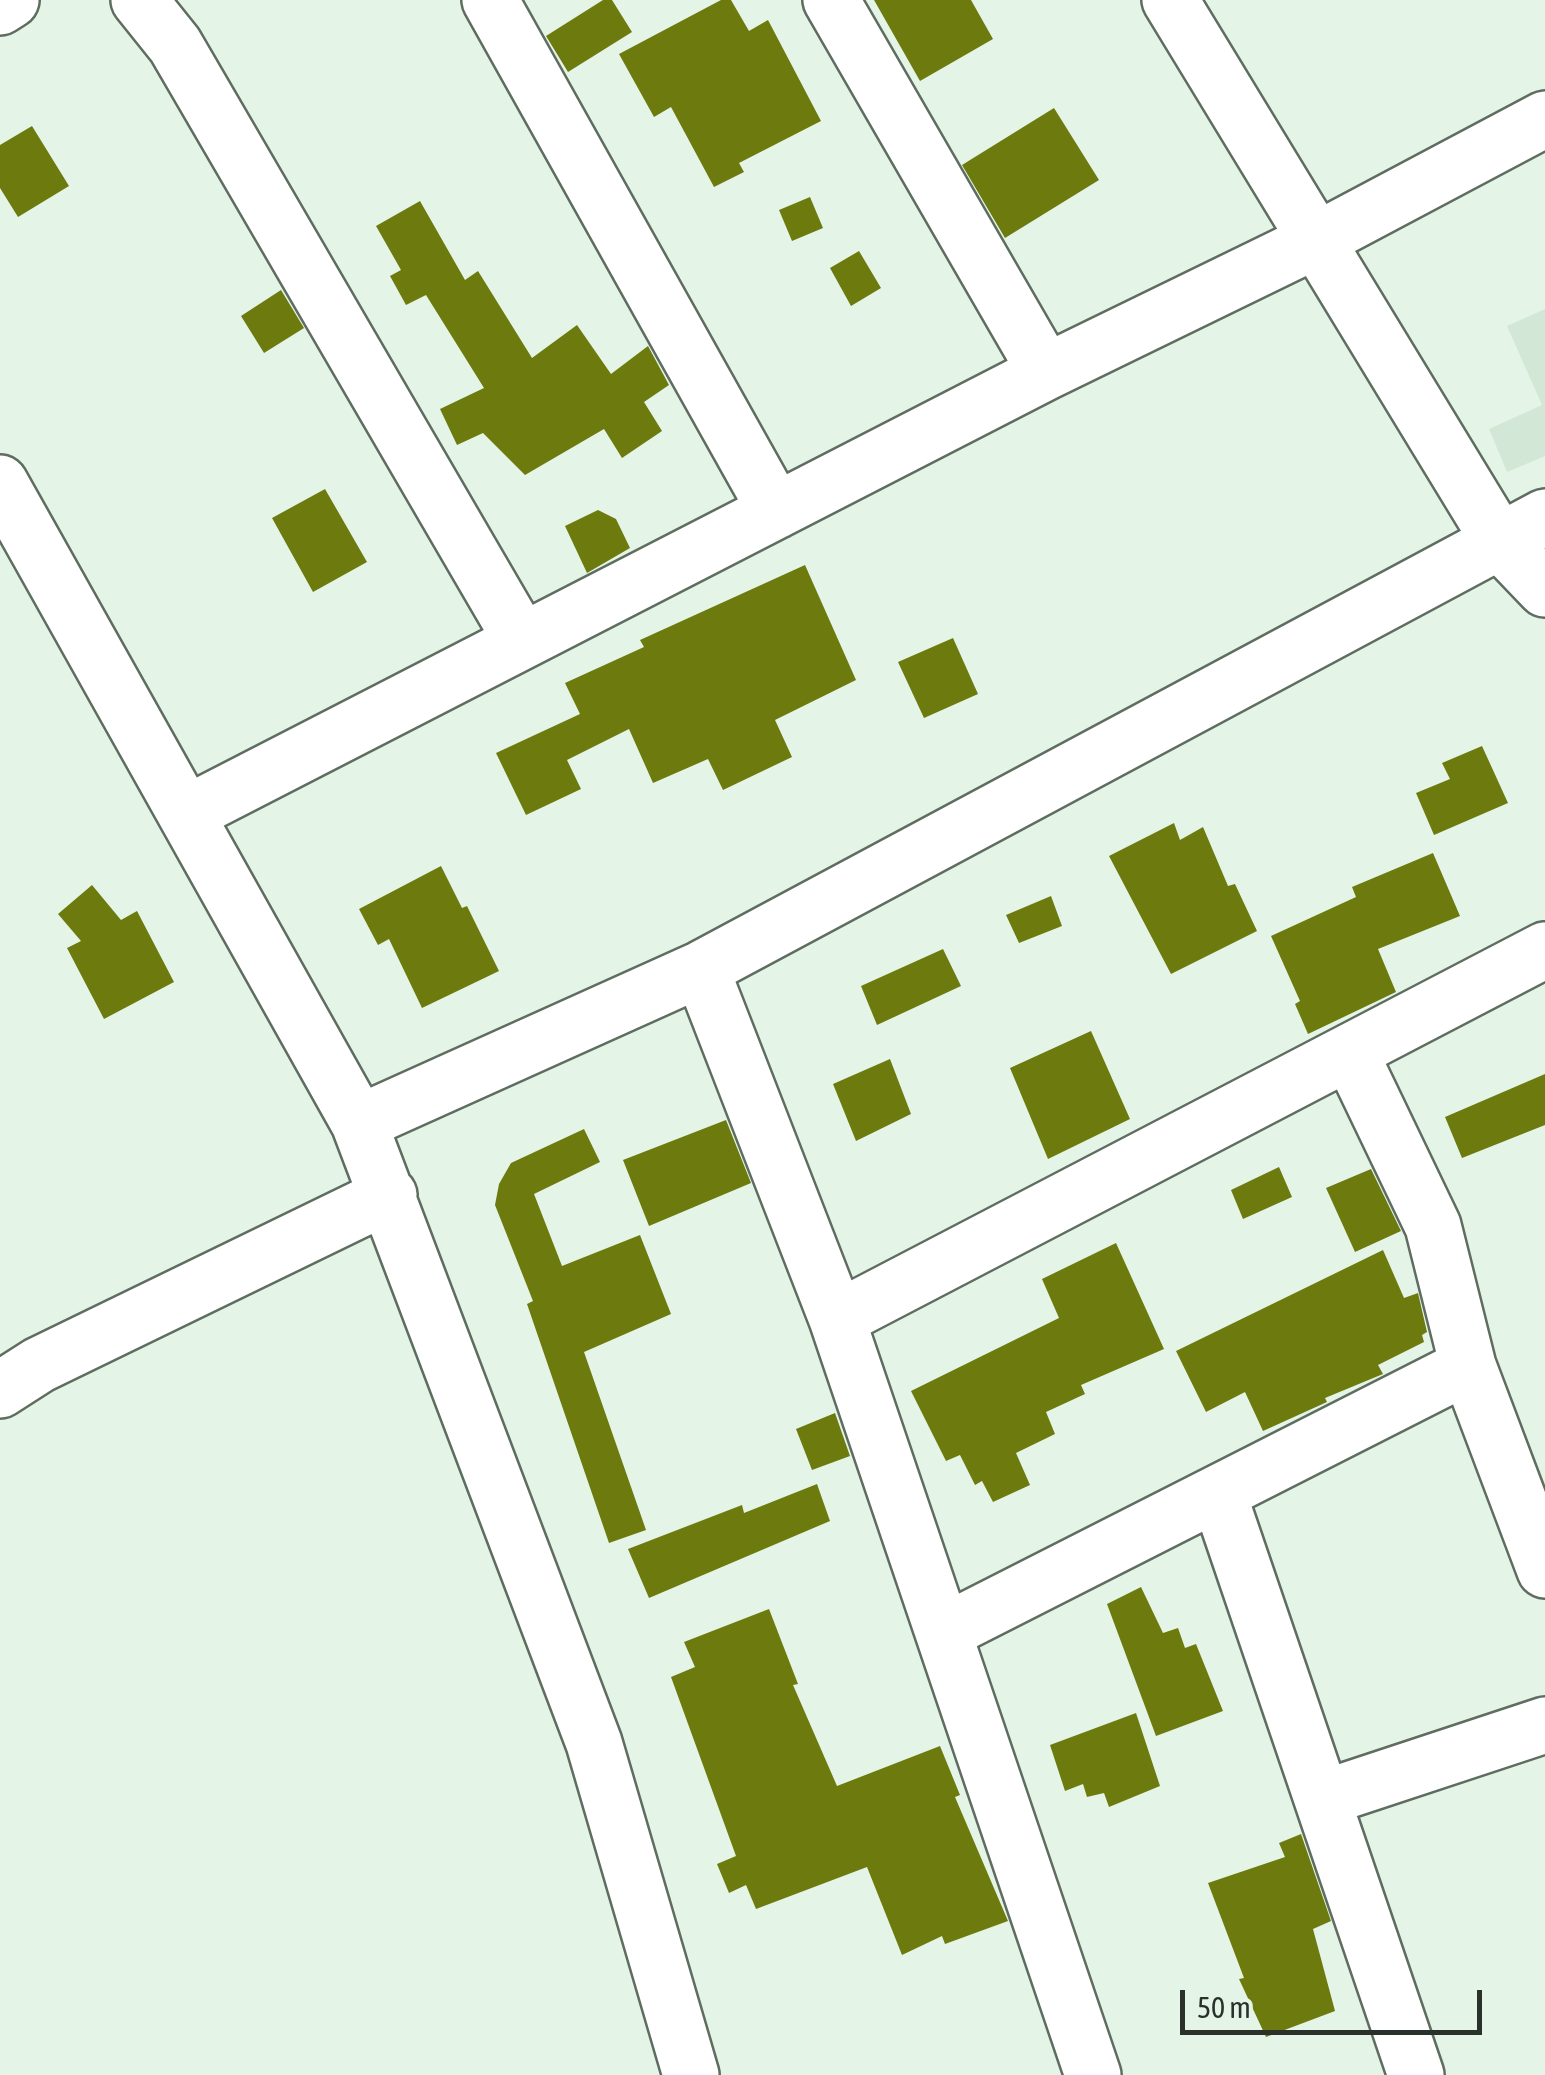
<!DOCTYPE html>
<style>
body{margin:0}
#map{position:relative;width:1545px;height:2075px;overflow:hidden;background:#e4f5e7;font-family:"Asap Condensed",sans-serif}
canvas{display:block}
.scale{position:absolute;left:1180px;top:1990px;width:302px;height:45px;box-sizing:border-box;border:5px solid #2a312b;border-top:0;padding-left:12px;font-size:30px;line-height:35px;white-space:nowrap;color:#2a312b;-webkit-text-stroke:8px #e4f5e7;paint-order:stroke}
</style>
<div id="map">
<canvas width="1545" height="2075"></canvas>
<div class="scale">50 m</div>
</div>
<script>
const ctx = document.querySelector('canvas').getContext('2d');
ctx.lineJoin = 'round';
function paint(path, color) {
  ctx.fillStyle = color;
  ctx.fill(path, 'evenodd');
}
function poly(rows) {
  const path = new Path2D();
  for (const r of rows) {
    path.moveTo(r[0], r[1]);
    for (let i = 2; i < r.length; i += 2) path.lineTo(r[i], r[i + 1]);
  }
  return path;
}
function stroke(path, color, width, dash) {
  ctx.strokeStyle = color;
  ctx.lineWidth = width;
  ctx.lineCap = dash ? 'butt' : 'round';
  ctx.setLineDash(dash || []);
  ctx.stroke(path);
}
paint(poly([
 [1545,309,1545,456,1507,472,1489,429,1542,405,1507,326]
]), '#d2e7d5');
paint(poly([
 [603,0,612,0,632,32,568,72,546,36],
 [721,0,731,0,749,31,768,20,821,121,739,163,744,172,714,187,671,107,654,117,619,54],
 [874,0,971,0,993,39,920,81],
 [1054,108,1099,180,1005,238,962,165],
 [32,126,69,186,18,217,0,188,0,145],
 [810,197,823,228,792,241,779,210],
 [420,201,465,280,478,271,532,358,577,325,611,374,648,346,669,385,644,402,662,431,622,458,604,429,525,475,483,433,457,445,440,409,484,388,426,295,406,305,390,276,401,270,376,226],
 [859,251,881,288,851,306,830,268],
 [281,290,304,328,264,353,241,316],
 [325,489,367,562,313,592,272,518],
 [598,510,616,519,630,548,587,573,565,526],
 [805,565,856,680,775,720,792,757,723,790,708,759,653,783,629,729,567,760,581,789,526,815,496,753,580,714,565,683,644,647,640,640],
 [953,638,978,694,924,718,898,662],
 [1482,746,1508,803,1434,835,1416,793,1450,779,1442,763],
 [1174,823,1180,840,1203,827,1228,886,1235,884,1257,931,1171,974,1109,856],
 [1433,853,1460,916,1378,949,1396,992,1308,1034,1295,1004,1300,1001,1271,936,1356,897,1352,887],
 [441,866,462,908,467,906,499,971,422,1008,389,939,378,945,359,909],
 [92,885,121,920,137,911,174,982,104,1019,67,948,81,941,58,914],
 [1051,896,1062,926,1019,943,1006,915],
 [943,949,961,986,877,1025,861,986],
 [1091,1031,1130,1119,1048,1159,1010,1068],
 [890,1059,911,1114,856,1141,833,1084],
 [1545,1074,1545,1125,1462,1158,1445,1117],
 [726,1120,751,1183,649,1226,623,1160],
 [584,1129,600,1162,534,1194,562,1266,640,1235,671,1314,584,1352,646,1530,609,1543,527,1304,533,1301,495,1205,499,1184,511,1163],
 [1279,1167,1292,1197,1243,1219,1231,1190],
 [1371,1169,1401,1231,1355,1252,1326,1188],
 [1116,1243,1164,1349,1081,1385,1085,1394,1046,1412,1055,1434,1016,1453,1030,1485,993,1502,982,1481,975,1485,960,1455,946,1461,911,1391,1059,1318,1042,1279],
 [1383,1250,1404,1298,1418,1293,1427,1332,1422,1335,1424,1342,1378,1365,1383,1374,1325,1398,1327,1402,1263,1431,1245,1392,1206,1412,1176,1351],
 [835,1413,850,1456,812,1470,796,1429],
 [817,1484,830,1521,649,1598,628,1549,742,1505,744,1513],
 [1141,1587,1163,1633,1178,1628,1185,1648,1196,1644,1223,1711,1156,1736,1107,1604],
 [769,1609,798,1684,793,1685,837,1786,940,1746,960,1795,955,1797,1008,1921,945,1944,942,1936,902,1955,867,1867,756,1909,746,1885,729,1893,717,1864,736,1856,671,1677,695,1667,684,1642],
 [1136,1713,1160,1786,1109,1807,1104,1793,1087,1797,1083,1784,1065,1791,1050,1745],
 [1301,1834,1331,1921,1313,1929,1335,2011,1266,2037,1239,1979,1244,1978,1208,1883,1285,1857,1279,1843]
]), '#6c7a0e');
const minor = poly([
 [139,0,175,45,522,641],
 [490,0,776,511],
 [831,0,1046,372],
 [1170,0,1500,542,1545,589],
 [0,7,11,0],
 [0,483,359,1123,594,1743,691,2075],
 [188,813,1046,372,1319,239,1545,119],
 [701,969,837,1319,1093,2075],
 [1350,1053,1433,1226,1468,1366,1545,1570],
 [359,1123,701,969,1545,517],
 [837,1319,1545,950],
 [0,1390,39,1365,389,1195],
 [1218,1493,1416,2075],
 [946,1631,1468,1366],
 [1324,1798,1545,1725]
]);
stroke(minor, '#5f6d61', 60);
stroke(minor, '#fff', 55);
</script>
